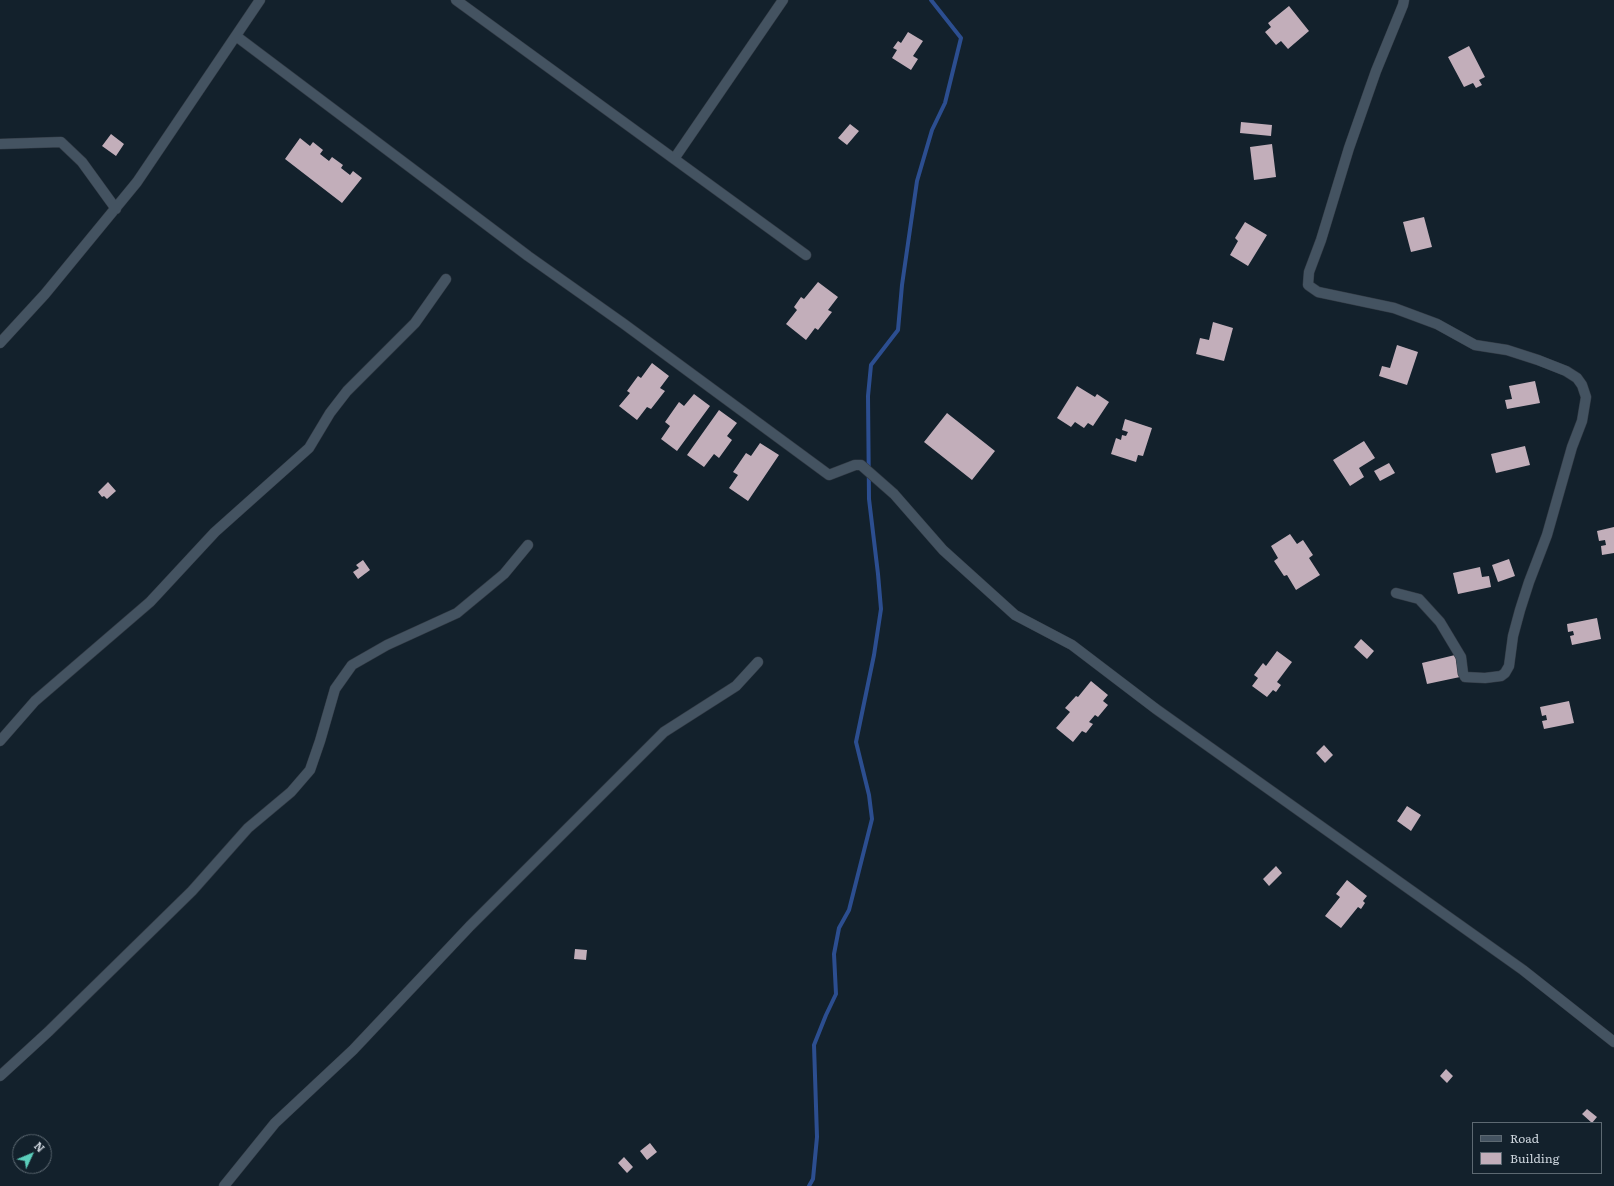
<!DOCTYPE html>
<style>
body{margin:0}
#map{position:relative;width:1614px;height:1186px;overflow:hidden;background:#13212c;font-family:Literata,serif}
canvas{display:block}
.legend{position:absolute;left:1472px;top:1122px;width:130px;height:52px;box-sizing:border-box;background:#13212c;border:1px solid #5d6972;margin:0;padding:5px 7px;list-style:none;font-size:12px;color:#ccd4dc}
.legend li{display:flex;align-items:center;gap:8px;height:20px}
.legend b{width:20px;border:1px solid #5d6972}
.north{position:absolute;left:12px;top:1134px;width:40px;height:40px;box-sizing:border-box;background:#13212c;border:1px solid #5d6972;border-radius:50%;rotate:46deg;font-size:11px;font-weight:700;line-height:16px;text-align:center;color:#ccd4dc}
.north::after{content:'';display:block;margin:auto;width:14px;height:18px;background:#5bcebb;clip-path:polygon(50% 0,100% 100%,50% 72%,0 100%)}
</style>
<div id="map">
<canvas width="1614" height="1186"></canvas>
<ul class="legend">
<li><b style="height:5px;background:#445361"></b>Road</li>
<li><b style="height:11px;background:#c2aeba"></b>Building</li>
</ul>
<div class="north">N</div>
</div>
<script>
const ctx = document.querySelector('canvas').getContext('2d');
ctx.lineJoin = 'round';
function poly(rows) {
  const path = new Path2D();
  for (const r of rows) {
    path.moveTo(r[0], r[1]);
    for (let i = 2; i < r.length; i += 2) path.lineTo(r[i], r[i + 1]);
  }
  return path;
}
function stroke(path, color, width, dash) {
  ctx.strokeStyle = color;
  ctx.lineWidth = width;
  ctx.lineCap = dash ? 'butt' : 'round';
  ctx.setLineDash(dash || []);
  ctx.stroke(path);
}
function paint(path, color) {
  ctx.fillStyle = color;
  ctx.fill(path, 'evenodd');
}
stroke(poly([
 [809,1186,813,1179,817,1137,814,1045,826,1015,836,994,834,954,839,928,849,910,872,819,869,795,856,742,874,655,881,609,878,574,869,499,868,396,871,365,898,330,902,285,917,181,932,130,945,103,961,38,931,0]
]), '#2c4e90', 4);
paint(poly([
 [1289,6,1309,31,1288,49,1281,41,1276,45,1265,32,1271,27,1268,23],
 [908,32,923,41,913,56,918,59,911,70,892,58,897,50,893,48,898,41,901,43],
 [1469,46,1485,77,1479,80,1482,85,1476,88,1473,83,1464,87,1448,57],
 [1241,122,1272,125,1271,136,1240,133],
 [850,124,859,131,847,145,838,138],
 [111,134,124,144,116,156,102,146],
 [300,138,310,146,313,142,323,150,320,154,329,161,332,157,343,165,341,168,350,175,353,171,362,178,342,203,285,159],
 [1272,144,1276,177,1254,180,1250,147],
 [1424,217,1432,247,1411,252,1403,222],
 [1245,222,1267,235,1248,266,1230,255,1238,241,1235,238],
 [818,282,838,297,828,310,832,312,818,330,815,328,806,340,786,324,797,310,794,307,801,297,804,299],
 [1213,322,1233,328,1224,361,1196,354,1200,338,1209,340],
 [1397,345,1418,352,1407,385,1379,376,1382,366,1390,368],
 [652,363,669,376,660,388,665,391,651,409,647,407,637,420,619,406,630,393,627,391,638,376,641,378],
 [1535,381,1540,403,1507,409,1505,400,1512,399,1509,386],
 [1077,386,1095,397,1097,394,1109,402,1093,426,1088,423,1084,428,1075,422,1071,427,1057,418],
 [694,394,710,406,677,451,661,439,670,426,665,422,679,402,684,406],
 [719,410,737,423,727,436,732,440,719,458,714,454,704,467,687,455],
 [947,413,995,451,972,480,924,442],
 [1125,419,1152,428,1143,456,1138,455,1136,462,1111,454,1116,438,1121,440,1122,435,1126,436,1128,432,1122,430],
 [1364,441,1375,458,1359,468,1364,477,1350,486,1333,460],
 [760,443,779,455,748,501,729,488,738,475,733,472,746,453,751,456],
 [1525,446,1530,465,1496,473,1491,454],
 [1389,463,1395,473,1380,481,1374,471],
 [108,482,116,491,107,499,104,496,102,497,98,492],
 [1614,527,1614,553,1602,555,1601,546,1606,545,1605,540,1599,541,1597,531],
 [1290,534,1297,544,1303,540,1313,555,1309,558,1320,575,1296,590,1287,575,1284,576,1274,561,1278,558,1271,546],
 [1509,559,1515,576,1498,582,1492,565],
 [363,560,370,570,358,579,353,572,359,568,356,565],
 [1480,567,1482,577,1489,576,1491,587,1458,594,1453,573],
 [1597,618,1601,639,1572,645,1570,636,1574,635,1573,631,1568,632,1567,624],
 [1361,639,1374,651,1367,659,1354,647],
 [1277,651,1292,662,1277,682,1281,685,1276,692,1273,690,1267,697,1252,686,1258,678,1254,675,1263,663,1266,666],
 [1455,655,1460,677,1427,684,1422,663],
 [1091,681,1108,695,1103,701,1108,705,1098,717,1095,715,1089,722,1093,724,1086,733,1082,731,1073,742,1056,728,1070,712,1065,708,1076,696,1078,697],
 [1569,701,1574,723,1544,729,1542,721,1547,720,1546,715,1542,716,1540,707],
 [1324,745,1333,755,1325,763,1316,753],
 [1407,806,1421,815,1411,831,1397,821],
 [1276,866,1282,873,1269,886,1263,879],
 [1347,880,1367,896,1363,901,1365,903,1361,909,1358,907,1341,928,1325,916,1340,897,1336,894],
 [575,949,587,950,586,960,574,959],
 [1446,1069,1453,1076,1447,1083,1440,1076],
 [1587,1109,1597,1117,1592,1123,1582,1114],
 [650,1143,657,1152,647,1160,640,1151],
 [624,1157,633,1167,627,1173,618,1163]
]), '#c2aeba');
const minor = poly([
 [456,0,806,255],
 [236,36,528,256,624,324,829,475,855,465,861,465,894,494,943,550,1015,615,1072,645,1156,709,1523,970,1614,1042],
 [0,144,61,142,82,162,116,209],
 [674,159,783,0],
 [0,343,45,294,137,182,260,0],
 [1396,593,1419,599,1440,622,1461,657,1463,673,1465,677,1485,678,1501,676,1505,673,1509,666,1513,636,1520,610,1529,582,1547,535,1572,447,1582,421,1586,397,1582,385,1577,378,1566,371,1538,360,1507,350,1475,345,1437,324,1394,308,1318,292,1308,285,1309,272,1321,240,1349,148,1376,71,1403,5,1404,0],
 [0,741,35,701,150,602,215,532,309,448,330,413,347,391,415,323,446,279],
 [0,1076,48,1032,192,891,248,828,291,792,310,770,320,741,335,689,352,665,387,645,457,613,504,574,528,545],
 [224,1186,275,1123,353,1050,470,926,664,732,736,686,758,662]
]);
stroke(minor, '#323a44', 11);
stroke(minor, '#445361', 10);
</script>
